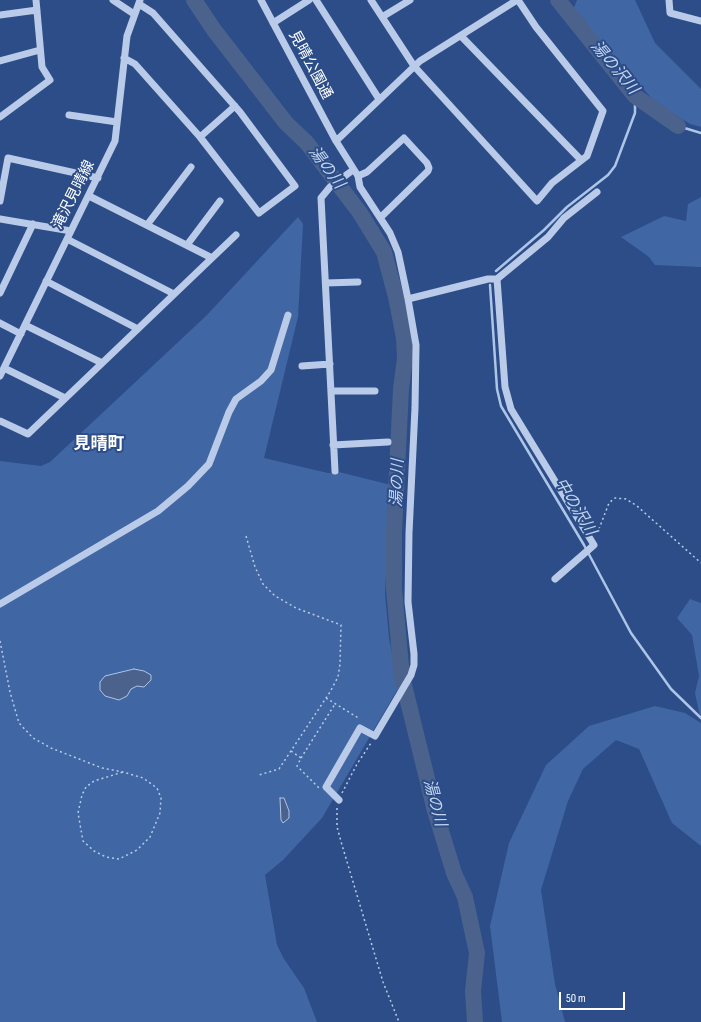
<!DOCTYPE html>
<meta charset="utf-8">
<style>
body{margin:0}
#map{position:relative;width:701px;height:1022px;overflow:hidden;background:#2c4d88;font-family:"Sofia Sans Condensed",sans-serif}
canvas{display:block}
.scale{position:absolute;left:559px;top:992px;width:66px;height:18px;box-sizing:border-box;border:2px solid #fff;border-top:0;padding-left:5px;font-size:12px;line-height:14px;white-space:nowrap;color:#fff;-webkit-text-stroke:3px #2c4d88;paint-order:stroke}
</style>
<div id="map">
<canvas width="701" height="1022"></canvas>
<div class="scale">50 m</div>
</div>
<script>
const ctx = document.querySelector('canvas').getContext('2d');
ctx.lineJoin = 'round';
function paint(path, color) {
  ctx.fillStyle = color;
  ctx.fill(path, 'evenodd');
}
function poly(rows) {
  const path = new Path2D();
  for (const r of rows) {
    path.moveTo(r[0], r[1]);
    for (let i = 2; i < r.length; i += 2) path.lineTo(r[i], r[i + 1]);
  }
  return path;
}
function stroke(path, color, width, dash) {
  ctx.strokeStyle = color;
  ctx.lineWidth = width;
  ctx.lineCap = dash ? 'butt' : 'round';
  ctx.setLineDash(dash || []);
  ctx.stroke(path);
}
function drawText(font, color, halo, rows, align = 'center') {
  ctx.font = font + ' "Sofia Sans Condensed","Noto Sans JP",sans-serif';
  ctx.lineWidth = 4;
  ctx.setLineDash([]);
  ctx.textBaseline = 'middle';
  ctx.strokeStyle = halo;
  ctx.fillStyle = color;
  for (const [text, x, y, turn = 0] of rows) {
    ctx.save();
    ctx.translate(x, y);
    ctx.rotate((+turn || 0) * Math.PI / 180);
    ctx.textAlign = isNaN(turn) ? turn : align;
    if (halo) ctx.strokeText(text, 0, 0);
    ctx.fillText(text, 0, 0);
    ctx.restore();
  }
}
paint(poly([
 [577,0,635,0,655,43,701,89,701,127,690,124,655,102,573,10],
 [701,197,701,267,655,265,649,257,621,237,664,216,686,221,688,204],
 [298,217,303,224,298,317,264,458,328,473,339,472,391,485,385,594,389,638,399,687,322,818,283,860,265,875,277,945,284,959,304,988,317,1022,0,1022,0,461,41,466,50,462,207,315],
 [690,599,701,603,701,722,695,693,699,676,692,635,677,618],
 [655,706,685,713,701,723,701,846,672,823,639,749,616,740,583,769,568,801,541,890,555,984,565,1022,502,1022,490,926,509,843,546,765,589,726]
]), '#4166a4');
const water = poly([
 [134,669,144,671,151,675,151,680,144,687,137,686,131,689,127,696,119,700,105,696,100,690,100,682,105,676,134,669],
 [280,798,284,798,289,811,289,818,283,823,281,820,280,798]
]);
paint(water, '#4a628c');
stroke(water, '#aec5e8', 1);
stroke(poly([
 [678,126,701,133],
 [496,271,544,230,567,207,608,175,615,166,635,113,635,96],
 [490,285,497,389,501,406,584,545,631,633,671,689,701,718]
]), '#aec5e8', 2.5);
stroke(poly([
 [194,0,214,30,286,123,307,143,360,213,384,252,396,297,404,338,405,358,401,389,394,532,394,589,402,677,435,811,454,873,465,897,477,953,473,991,475,1022],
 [558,0,635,96,678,126]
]), '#4a628c', 16);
stroke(poly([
 [594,530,599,529,609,503,615,498,626,499,637,506,701,563],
 [246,536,255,567,263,584,275,596,296,608,341,625,340,664,338,677,330,692,279,769,259,775],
 [0,641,10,692,19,723,33,738,51,748,102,768,123,772,143,778,157,788,161,798,160,813,150,837,137,850,119,859,106,857,94,851,83,841,78,813,82,795,86,787,94,781,123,772],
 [326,698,360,719],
 [291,751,301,758,297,766,319,788],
 [301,758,335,704],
 [342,793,357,764,371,743],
 [337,808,337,827,342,845,383,982,399,1022]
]), '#b9cbe8', 1.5, [2, 3]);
stroke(poly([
 [113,0,134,14],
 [261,0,336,141,358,176,360,187,390,233,398,252,408,299,416,345,415,408,409,533,408,602,414,654,414,665,411,675,375,736,360,728,326,787,339,800],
 [316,0,379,99],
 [371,0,414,66,537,201,552,183,587,156,603,111,536,27,518,0],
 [669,0,670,13,701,21],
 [0,15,37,10],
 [382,17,410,0],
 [273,23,309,0],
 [461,36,581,160],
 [124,58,135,64,200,137,259,213,295,186,240,112,153,13,139,4],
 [0,61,40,50],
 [69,115,117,122],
 [0,117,50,80,42,67,36,0],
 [200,137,235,106],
 [336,141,420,61,517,0],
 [358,176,367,172,404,138,427,163,429,168,428,171,381,217],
 [89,196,212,258],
 [0,201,8,158,98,178],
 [0,219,71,231],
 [147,225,191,167],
 [67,239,174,294],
 [187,245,220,201],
 [497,279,548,237,564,218,597,192],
 [46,281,138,329],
 [326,283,358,282],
 [0,293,33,224],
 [408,299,488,279,497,279,505,387,511,409,594,545,555,579],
 [0,323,21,334],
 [25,325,102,363],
 [302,366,330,364],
 [4,368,65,398],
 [0,376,115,141,127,36,140,0],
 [331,391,375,391],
 [0,421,28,434,236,235],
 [333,445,388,442],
 [335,471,321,198,330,187,353,170],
 [0,604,158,511,188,486,209,464,229,412,236,399,261,381,271,370,288,315]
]), '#b9cbe8', 7);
drawText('15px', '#fff', '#2c4d88', [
 ["見晴公園通",310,65,62],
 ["滝沢見晴線",74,195,-63]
]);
drawText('italic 16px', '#c5d5ef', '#2c4d88', [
 ["湯の沢川",614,68,50],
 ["湯の川",326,168,53],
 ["湯の川",398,483,-88],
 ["中の沢川",575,507,59],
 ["湯の川",434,803,75]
]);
drawText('bold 17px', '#fff', '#2c4d88', [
 ["見晴町",99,445]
]);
</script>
